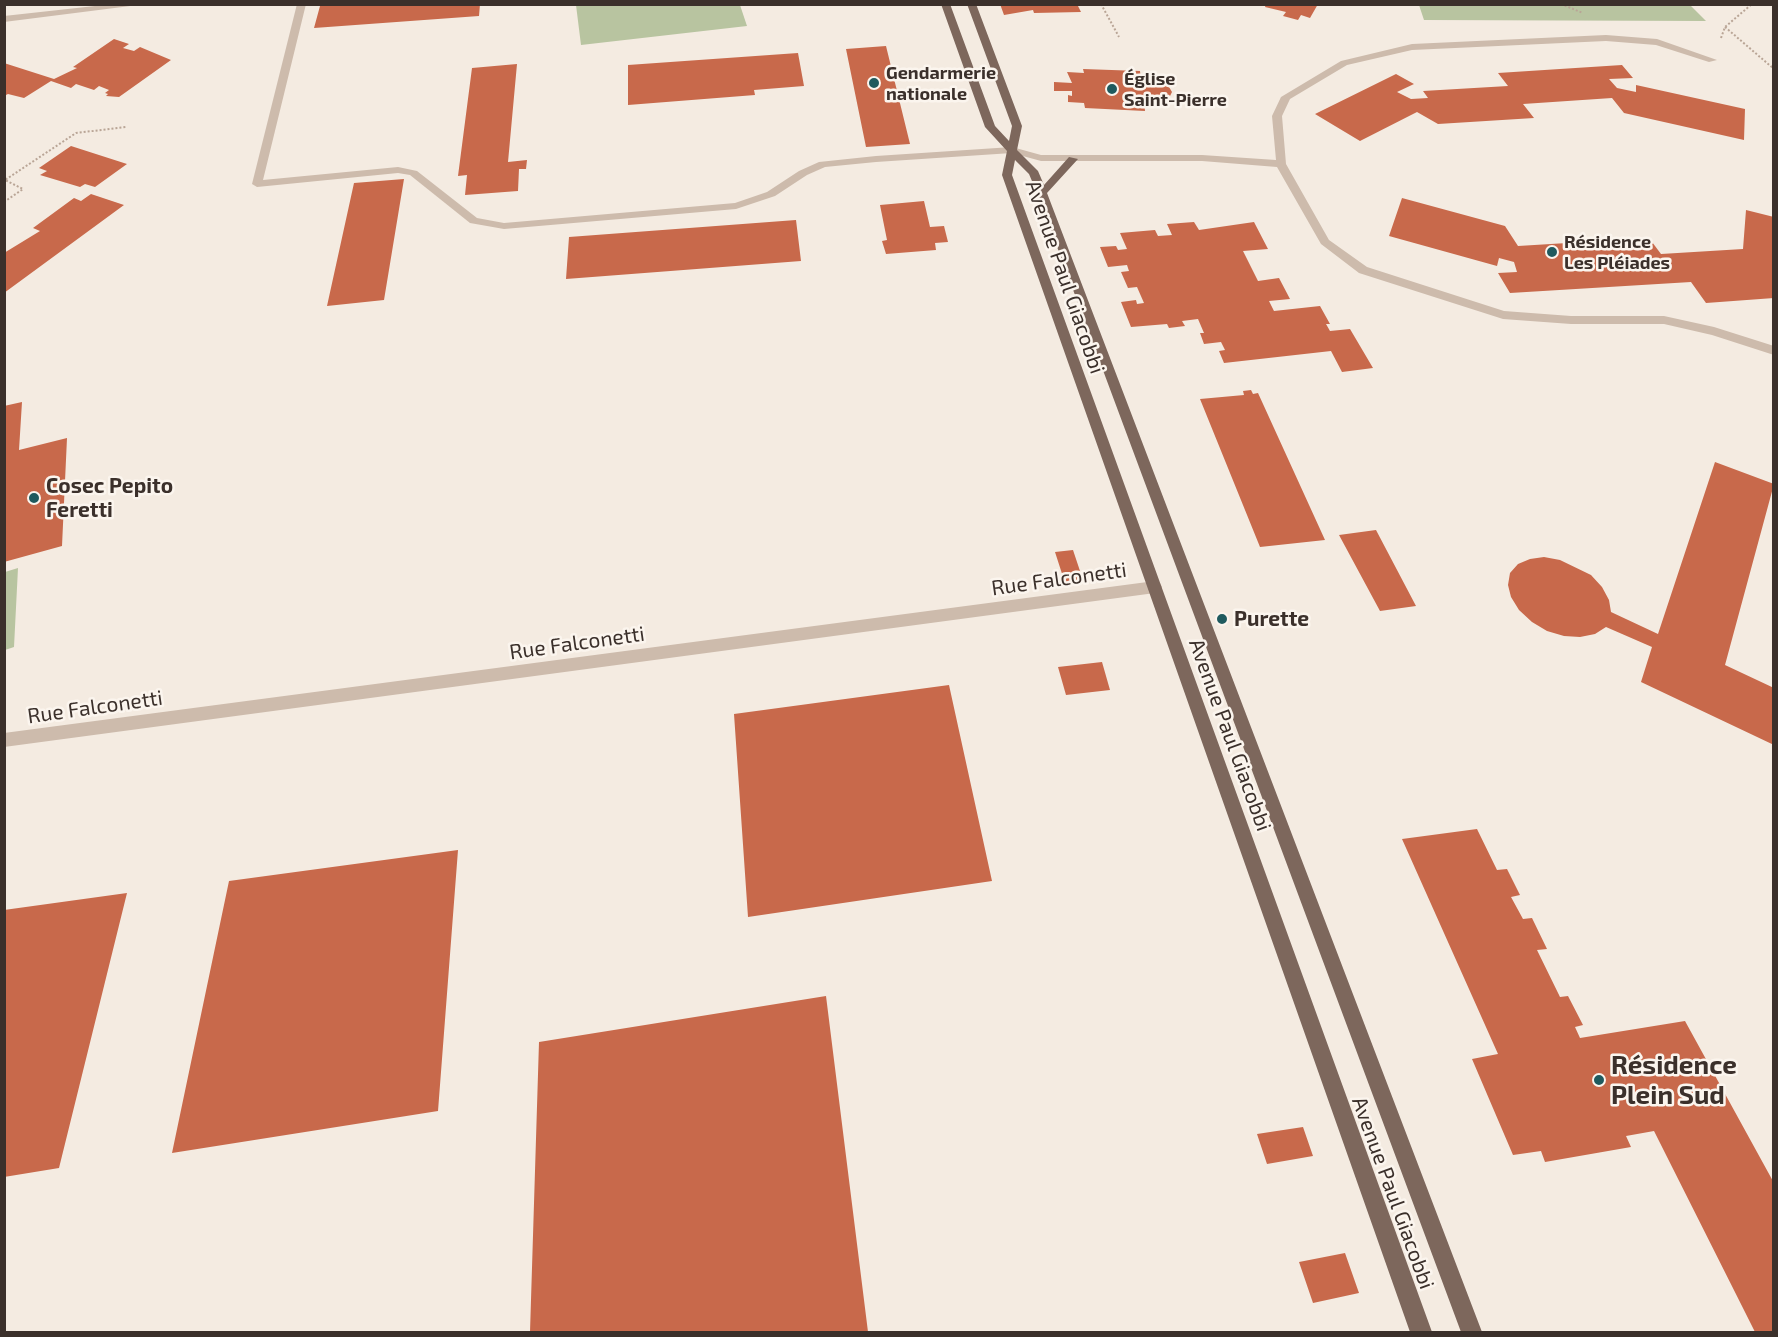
<!DOCTYPE html>
<meta charset="utf-8">
<style>
body{margin:0}
#map{position:relative;width:1778px;height:1337px;overflow:hidden;background:#f4ebe1;font-family:"Exo 2",sans-serif}
canvas{display:block}
.frame{position:absolute;inset:0;border:6px solid #3b302b;pointer-events:none}
</style>
<div id="map">
<canvas width="1778" height="1337"></canvas>
<div class="frame"></div>
</div>
<script>
const ctx = document.querySelector('canvas').getContext('2d');
ctx.lineJoin = 'round';
function paint(path, color) {
  ctx.fillStyle = color;
  ctx.fill(path, 'evenodd');
}
function poly(rows) {
  const path = new Path2D();
  for (const r of rows) {
    path.moveTo(r[0], r[1]);
    for (let i = 2; i < r.length; i += 2) path.lineTo(r[i], r[i + 1]);
  }
  return path;
}
function stroke(path, color, width, dash) {
  ctx.strokeStyle = color;
  ctx.lineWidth = width;
  ctx.lineCap = dash ? 'butt' : 'round';
  ctx.setLineDash(dash || []);
  ctx.stroke(path);
}
function drawText(font, color, halo, rows, align = 'center') {
  ctx.font = font + ' "Exo 2",sans-serif';
  ctx.lineWidth = 5;
  ctx.setLineDash([]);
  ctx.textBaseline = 'middle';
  ctx.strokeStyle = halo;
  ctx.fillStyle = color;
  for (const [text, x, y, turn = 0] of rows) {
    ctx.save();
    ctx.translate(x, y);
    ctx.rotate((+turn || 0) * Math.PI / 180);
    ctx.textAlign = isNaN(turn) ? turn : align;
    if (halo) ctx.strokeText(text, 0, 0);
    ctx.fillText(text, 0, 0);
    ctx.restore();
  }
}
paint(poly([
 [576,5,740,5,747,26,581,45],
 [1419,5,1690,5,1706,21,1424,20],
 [18,568,14,647,5,650,5,572]
]), '#b8c4a0');
paint(poly([
 [340,4,480,4,479,16,314,28,320,6],
 [1000,4,1077,4,1081,12,1034,13,1033,10,1004,15],
 [1266,4,1318,4,1310,18,1301,15,1298,20,1283,16,1286,12,1265,7],
 [114,39,129,44,123,48,134,51,140,47,171,60,119,97,106,96,108,94,105,93,109,90,99,86,94,90,76,84,71,88,51,81,24,98,8,94,4,96,4,63,54,79,77,68,73,67],
 [886,46,910,144,866,147,846,49],
 [798,53,804,86,754,90,755,95,628,105,628,65],
 [517,64,508,162,527,160,526,169,519,169,518,191,465,195,467,175,458,176,472,68],
 [1622,65,1633,78,1609,79,1617,88,1636,92,1636,85,1745,109,1744,140,1624,113,1612,98,1523,104,1534,118,1438,124,1417,112,1360,141,1315,114,1396,74,1414,84,1397,92,1411,99,1428,98,1423,91,1508,86,1498,73],
 [1083,69,1140,71,1141,80,1156,80,1157,83,1169,87,1172,92,1170,96,1159,102,1144,101,1145,111,1085,108,1084,103,1068,102,1068,95,1072,96,1072,91,1054,91,1054,82,1072,83,1067,72,1084,73],
 [71,146,127,164,95,187,85,184,80,187,40,175,47,171,39,168],
 [404,179,384,300,327,306,354,183],
 [91,194,124,205,4,293,4,253,40,231,33,228,74,198,81,201],
 [1402,198,1505,226,1518,246,1649,238,1661,254,1743,249,1746,210,1774,217,1774,298,1706,303,1691,282,1510,293,1498,273,1517,272,1514,262,1499,258,1497,266,1389,236],
 [924,201,930,227,944,226,948,242,935,243,936,250,886,254,882,241,887,240,880,205],
 [796,220,801,261,566,279,569,237],
 [1194,222,1199,230,1254,222,1268,249,1243,251,1258,281,1279,278,1290,299,1269,301,1274,311,1320,306,1330,324,1326,324,1330,331,1350,329,1373,368,1342,372,1331,351,1224,363,1219,351,1225,350,1221,342,1204,344,1200,333,1204,333,1198,319,1182,321,1185,326,1169,328,1167,324,1131,327,1121,302,1136,300,1137,304,1144,303,1137,287,1128,288,1121,272,1129,271,1127,265,1108,267,1100,247,1116,246,1118,250,1127,249,1120,233,1155,230,1158,236,1172,235,1167,224],
 [1251,390,1253,394,1258,393,1325,540,1260,547,1200,399,1244,395,1243,391],
 [22,402,19,450,67,438,62,546,4,562,4,406],
 [1715,462,1774,484,1725,665,1774,688,1774,745,1641,682,1652,647,1606,627,1595,634,1580,637,1564,636,1547,631,1532,622,1519,610,1511,597,1508,585,1510,573,1518,564,1530,559,1544,557,1560,560,1591,575,1602,587,1609,600,1611,612,1658,634],
 [1376,530,1416,606,1380,611,1339,535],
 [1073,550,1083,580,1065,583,1055,552],
 [1102,662,1110,690,1066,695,1058,667],
 [949,685,992,881,748,917,734,714],
 [1477,829,1497,870,1507,869,1520,895,1511,897,1523,919,1532,918,1547,949,1537,950,1560,997,1568,996,1583,1025,1575,1027,1580,1038,1685,1021,1774,1183,1774,1332,1755,1332,1654,1131,1626,1136,1631,1147,1545,1162,1541,1151,1513,1155,1472,1059,1498,1054,1402,839],
 [458,850,438,1111,172,1153,229,881],
 [127,893,59,1168,4,1177,4,910],
 [826,996,868,1332,530,1332,539,1042],
 [1303,1127,1313,1156,1267,1164,1257,1134],
 [1345,1253,1359,1293,1313,1303,1299,1262]
]), '#c8694b');
stroke(poly([
 [1101,4,1119,37],
 [1561,4,1583,13],
 [1725,27,1774,69],
 [1721,38,1725,27,1752,4],
 [4,202,23,189,5,180,76,133,126,127]
]), '#b9a596', 2, [2, 2]);
paint(poly([
 [113,4,146,4,4,22,4,16,113,4],
 [297,4,306,4,263,180,398,167,417,171,477,218,504,223,735,203,767,192,799,171,819,162,876,156,1012,147,1041,155,1202,155,1276,160,1272,116,1281,97,1341,61,1412,44,1606,35,1657,39,1717,60,1709,62,1656,45,1606,41,1412,50,1347,65,1290,99,1282,116,1286,164,1329,240,1367,267,1504,311,1571,316,1664,316,1714,327,1774,346,1774,355,1712,335,1664,324,1571,324,1503,319,1359,273,1321,244,1277,167,1202,161,1041,161,1012,153,876,162,825,167,807,175,775,196,736,209,504,229,470,223,410,175,398,173,257,187,252,184,297,4],
 [1155,581,1160,583,1162,587,1160,591,1155,593,4,747,4,733,1155,581]
]), '#cdbbac');
paint(poly([
 [941,4,950,4,995,126,1009,141,1012,126,967,4,976,4,1022,126,1017,150,1038,171,1044,185,1069,157,1078,159,1047,193,1482,1332,1461,1332,1037,193,1029,174,1015,160,1012,175,1432,1332,1410,1332,1002,175,1007,151,985,127,941,4]
]), '#7d675c');
for (const [x, y, r, color] of [
 [874,83,6,"#1f5a5e"],
 [1112,89,6,"#1f5a5e"],
 [1552,252,6,"#1f5a5e"],
 [34,498,6,"#1f5a5e"],
 [1222,619,6,"#1f5a5e"],
 [1599,1080,6,"#1f5a5e"]
]) {
  const dot = new Path2D();
  dot.arc(x, y, r, 0, 2 * Math.PI);
  ctx.fillStyle = color;
  ctx.fill(dot);
  stroke(dot, '#fbf5ee', 2);
}
drawText('bold 18px', '#3b302b', '#fbf5ee', [
 ["Gendarmerie",886,73],
 ["nationale",886,94],
 ["Église",1124,79],
 ["Saint-Pierre",1124,100],
 ["Résidence",1564,242],
 ["Les Pléiades",1564,263]
], 'left');
drawText('21px', '#3b302b', '#fbf5ee', [
 ["Avenue Paul Giacobbi",1065,277,71],
 ["Rue Falconetti",1059,579,-8],
 ["Rue Falconetti",577,643,-8],
 ["Rue Falconetti",95,707,-8],
 ["Avenue Paul Giacobbi",1230,735,70],
 ["Avenue Paul Giacobbi",1393,1193,70]
]);
drawText('bold 21px', '#3b302b', '#fbf5ee', [
 ["Cosec Pepito",46,486],
 ["Feretti",46,510],
 ["Purette",1234,619]
], 'left');
drawText('bold 26px', '#3b302b', '#fbf5ee', [
 ["Résidence",1611,1065],
 ["Plein Sud",1611,1095]
], 'left');
</script>
